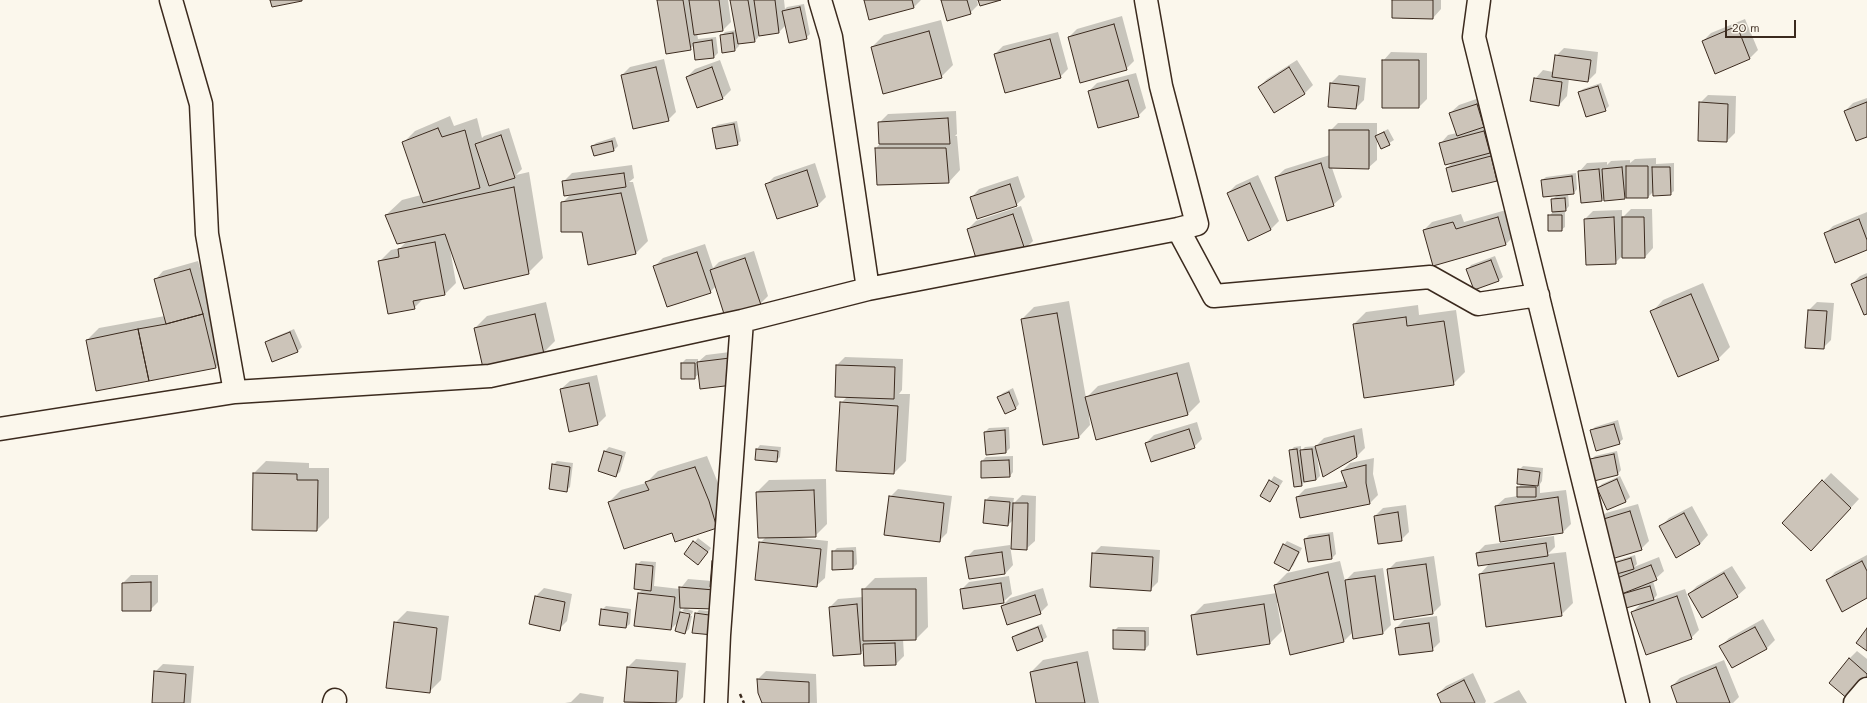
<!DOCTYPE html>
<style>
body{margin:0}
#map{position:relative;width:1867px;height:703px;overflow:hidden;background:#fbf7ec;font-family:Mali,sans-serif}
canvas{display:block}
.scale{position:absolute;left:1725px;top:20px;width:71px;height:18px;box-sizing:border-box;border:2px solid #3b2a1e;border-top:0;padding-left:5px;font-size:12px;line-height:14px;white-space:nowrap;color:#3b2a1e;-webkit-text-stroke:3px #fbf7ec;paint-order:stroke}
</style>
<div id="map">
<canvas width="1867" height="703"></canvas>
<div class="scale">20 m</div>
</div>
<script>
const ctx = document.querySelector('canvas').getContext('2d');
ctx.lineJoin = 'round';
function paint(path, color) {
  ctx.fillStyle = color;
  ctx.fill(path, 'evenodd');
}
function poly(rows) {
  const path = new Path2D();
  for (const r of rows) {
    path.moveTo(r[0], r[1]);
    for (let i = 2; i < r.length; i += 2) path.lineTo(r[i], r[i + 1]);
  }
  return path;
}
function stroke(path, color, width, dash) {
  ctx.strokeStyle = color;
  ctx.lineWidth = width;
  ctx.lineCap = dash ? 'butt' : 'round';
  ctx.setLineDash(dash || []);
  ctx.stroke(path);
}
paint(poly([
 [658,0,728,0,731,22,723,30,697,33,698,39,716,37,718,53,714,57,696,59,694,45,690,49],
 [731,0,784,0,785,9,787,7,804,4,810,34,806,38,786,25,779,32,761,34,755,41,738,43,739,46,735,50,721,36,725,32,736,30],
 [865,0,921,0,914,7],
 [942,0,977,0,978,5,970,13],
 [1393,0,1441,0,1441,9,1433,18],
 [1122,16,1134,61,1126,69,1069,37,1077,29],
 [1745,19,1758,50,1750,58,1716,72,1703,41,1711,33],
 [941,20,953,65,941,77,872,47,884,35],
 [1058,32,1068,69,1060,77,995,54,1003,46],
 [1564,48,1598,52,1596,73,1588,81,1569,78,1567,96,1559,105,1535,79,1543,70,1553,72,1556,56],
 [1391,52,1427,53,1427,99,1419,107,1383,61],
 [664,59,676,112,668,120,622,75,630,67],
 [720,60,731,90,723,98,687,77,695,69],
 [1297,60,1313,85,1305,93,1275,112,1259,87,1267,79],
 [1136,73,1146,108,1138,116,1089,91,1097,83],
 [1339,75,1366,78,1364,100,1356,108,1331,83],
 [1601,83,1609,106,1605,110,1579,92,1583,89],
 [1708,95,1736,96,1735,133,1727,141,1700,103],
 [1485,96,1491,118,1484,126,1492,123,1498,144,1490,151,1499,149,1505,172,1497,180,1447,168,1453,162,1440,144,1448,135,1457,133,1450,113,1459,105],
 [1867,98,1867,136,1845,111,1853,103],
 [956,111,957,134,955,136,957,136,960,170,949,182,876,148,880,144,879,123,888,114],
 [450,116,454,126,477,118,482,138,484,136,509,128,522,169,516,175,529,172,543,258,528,273,450,249,456,283,444,295,424,298,414,308,379,262,391,250,400,248,407,241,386,215,402,200,421,195,403,143,415,131],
 [737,121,741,141,737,144,713,129,717,125],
 [1338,123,1377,123,1377,135,1388,129,1394,140,1381,148,1377,138,1377,160,1368,168,1332,168,1342,197,1333,205,1276,177,1285,169,1330,155,1330,131],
 [615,137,618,146,614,150,594,155,592,147,596,143],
 [1656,158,1656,164,1674,163,1674,191,1670,194,1654,191,1648,197,1627,197,1627,196,1625,198,1605,197,1602,200,1579,172,1587,163,1607,162,1607,165,1611,161,1630,160,1630,163,1635,159],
 [815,163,826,197,818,205,777,218,766,185,774,177],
 [632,165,634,178,629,182,633,182,648,241,636,253,583,231,562,203,571,194,563,182,572,173],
 [1576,173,1577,189,1574,193,1568,193,1569,206,1564,212,1565,212,1565,227,1561,230,1549,216,1553,212,1552,200,1557,195,1542,180,1546,177],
 [1258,175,1279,221,1271,229,1249,239,1228,193,1236,185],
 [1018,176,1025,197,1016,205,971,198,979,189],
 [1021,206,1033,241,1025,249,968,229,976,221],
 [1631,209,1652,209,1653,248,1645,257,1621,257,1615,263,1585,219,1593,211,1622,210,1622,218],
 [1506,210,1514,236,1505,245,1424,230,1432,222,1461,214,1464,222],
 [1867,212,1867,249,1825,234,1833,226],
 [705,244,713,268,719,262,754,251,768,296,760,304,716,286,710,292,655,266,663,258],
 [1495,256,1503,277,1499,280,1475,289,1468,269,1471,265],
 [198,261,210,304,228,355,216,367,87,340,99,328,165,316,155,280,163,271],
 [1867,273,1867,313,1852,284,1860,276],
 [1703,283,1730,347,1718,359,1652,312,1663,300],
 [1069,301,1086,398,1098,386,1189,362,1200,402,1188,414,1089,415,1090,425,1079,437,1022,319,1034,307],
 [546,302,555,341,543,353,475,328,487,316],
 [1817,302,1834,303,1831,340,1823,348,1809,310],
 [1418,305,1419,315,1456,310,1465,372,1453,384,1354,324,1366,312],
 [294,329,302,347,298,351,273,361,266,342,270,339],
 [738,351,741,376,699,374,694,378,682,363,686,359,698,359,698,362,706,355],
 [845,357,903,359,902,390,899,394,910,394,906,461,894,473,841,403,847,397,837,365],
 [597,375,606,416,598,424,561,389,570,381],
 [1013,388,1019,404,1016,408,999,397,1003,393],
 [1618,420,1623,439,1619,443,1591,431,1595,427],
 [1197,422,1202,439,1194,447,1146,443,1154,435],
 [1009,427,1010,448,1006,452,985,432,989,428],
 [1362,428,1365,448,1357,456,1317,456,1320,476,1316,480,1306,480,1302,485,1295,486,1290,451,1294,447,1301,446,1301,451,1305,447,1316,446,1324,438],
 [760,445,781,447,780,457,776,461,757,449],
 [609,447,626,452,620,472,616,475,599,470,605,451],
 [1617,451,1621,470,1618,474,1591,460,1595,456],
 [707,456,720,488,716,527,673,532,609,502,621,490,646,483,658,471],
 [1013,456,1013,472,1010,476,982,461,986,457],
 [1374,458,1373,474,1378,495,1370,503,1297,497,1305,489,1346,481,1342,471,1350,463],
 [266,461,309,463,309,468,329,468,329,518,317,530,254,473],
 [557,461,573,463,570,487,566,491,553,465],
 [1523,466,1543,468,1542,481,1540,484,1540,493,1566,490,1571,524,1563,532,1496,506,1505,498,1518,496,1518,488,1522,483,1519,470],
 [1831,473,1859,499,1819,542,1783,523],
 [1274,476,1283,481,1270,501,1261,496],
 [1620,476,1630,497,1626,501,1607,509,1598,488,1602,484],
 [826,479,827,524,815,536,792,537,828,541,825,578,816,586,760,543,766,537,759,537,757,492,769,480],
 [898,489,952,496,947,533,939,541,890,497],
 [1022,495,1036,496,1035,541,1026,549,1013,520,1008,525,986,500,990,496,1014,498,1013,504],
 [1638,504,1649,541,1641,549,1598,521,1606,513],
 [1406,505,1409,532,1401,540,1375,516,1383,508],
 [1692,506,1708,535,1700,544,1677,556,1660,527,1669,518],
 [1333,532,1336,554,1332,558,1308,561,1305,539,1309,535],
 [1554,536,1555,547,1548,554,1566,552,1573,603,1561,615,1480,574,1490,563,1477,553,1485,545],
 [698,538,711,548,702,560,685,554],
 [1287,541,1302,548,1293,566,1289,569,1284,545],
 [1010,545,1013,565,1005,574,966,558,974,550],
 [1101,546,1160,550,1158,582,1150,590,1093,554],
 [856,547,857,564,853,568,833,552,837,548],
 [1635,555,1637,564,1634,567,1659,557,1664,571,1653,581,1657,595,1653,600,1685,589,1699,630,1691,638,1632,612,1643,602,1623,595,1626,591,1613,580,1622,571,1612,562],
 [1867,555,1867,597,1827,581,1835,572],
 [1434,556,1441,605,1433,613,1388,570,1396,562],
 [641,561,656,562,654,586,680,589,688,579,712,581,723,600,681,607,680,613,685,608,693,611,692,614,682,611,682,613,692,616,689,629,685,633,678,622,671,629,639,593,643,589,637,565],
 [1340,561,1345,581,1354,572,1383,568,1391,625,1383,633,1353,632,1344,641,1279,603,1277,603,1282,631,1270,643,1192,616,1204,604,1277,593,1275,585,1287,573],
 [1732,566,1746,588,1737,596,1689,594,1697,586],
 [131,575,158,575,158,602,150,610,123,610,123,583],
 [1009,576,1012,594,1003,602,961,590,969,582],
 [927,577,928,627,916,639,903,639,904,656,896,664,864,649,861,653,833,655,830,607,838,599,863,597,863,590,875,578],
 [544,588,572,594,567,621,559,629,535,597],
 [1043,588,1048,605,1040,613,1002,606,1010,598],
 [606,606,631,609,630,624,626,627,602,610],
 [699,610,719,612,717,630,696,614],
 [407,611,449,616,441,680,429,692,395,623],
 [1437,616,1440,642,1432,650,1396,628,1404,620],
 [1763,619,1775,640,1767,648,1732,667,1721,646,1729,638],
 [1042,624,1047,637,1043,640,1018,650,1013,638,1017,634],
 [1118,627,1149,627,1149,645,1145,649,1114,631],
 [1088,651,1099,703,1037,703,1031,672,1043,660],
 [1857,651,1867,659,1867,679,1849,698,1849,659],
 [636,659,686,663,683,697,677,703,624,703,625,701,628,667],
 [1724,660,1739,697,1733,703,1679,703,1672,686,1680,678],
 [163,664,194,666,191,703,153,703,155,672],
 [766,671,816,674,817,703,763,703,758,679],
 [1473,673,1486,701,1485,703,1442,703,1438,694,1446,686],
 [1519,690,1527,703,1493,703],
 [580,693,604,697,603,703,565,703,571,702]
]), '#0003');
const building = poly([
 [270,0,302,0,302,1,272,7,270,0],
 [657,0,683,0,691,50,666,54,657,0],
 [689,0,719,0,723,31,694,35,689,0],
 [730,0,748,0,755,42,738,44,730,0],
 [754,0,775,0,779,33,759,36,754,0],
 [864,0,912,0,914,8,869,20,864,0],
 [941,0,967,0,971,14,947,21,941,0],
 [978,0,1001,0,980,6,978,0],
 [1392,0,1433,0,1433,19,1392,18,1392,0],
 [800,7,807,39,789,43,782,11,800,7],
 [1114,24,1127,70,1080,83,1068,37,1114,24],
 [1737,26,1750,59,1715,74,1702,41,1737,26],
 [929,31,942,78,883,94,871,47,929,31],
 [733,33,735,51,722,53,720,35,733,33],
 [1050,39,1061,78,1005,93,994,54,1050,39],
 [712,40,714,58,695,60,693,43,712,40],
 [1555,55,1591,60,1588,82,1552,77,1555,55],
 [1382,60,1419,60,1419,108,1382,108,1382,60],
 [656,67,669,121,633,129,621,75,656,67],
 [712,67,723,99,697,108,686,77,712,67],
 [1289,67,1305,94,1274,113,1258,87,1289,67],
 [1534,78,1562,82,1559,106,1530,101,1534,78],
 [1128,80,1139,117,1098,128,1088,91,1128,80],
 [1330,83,1359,86,1356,109,1328,107,1330,83],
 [1598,86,1606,111,1586,117,1578,92,1598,86],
 [1699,102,1728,104,1727,142,1698,141,1699,102],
 [1867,102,1867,137,1856,141,1844,111,1867,102],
 [1477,104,1484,127,1457,136,1449,113,1477,104],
 [948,118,950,144,879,144,878,122,948,118],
 [734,124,738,145,716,149,712,128,734,124],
 [438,128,442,137,465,130,480,188,423,203,402,142,438,128],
 [1329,130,1369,130,1369,169,1329,168,1329,130],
 [1484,131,1490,153,1445,165,1439,143,1484,131],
 [1384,132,1390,145,1381,149,1375,136,1384,132],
 [501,135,515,178,489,186,475,144,501,135],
 [612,141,614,151,594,156,591,146,612,141],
 [875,148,946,148,949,183,877,185,875,148],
 [1491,156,1497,181,1452,192,1446,168,1491,156],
 [1321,163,1334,206,1287,221,1275,177,1321,163],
 [1626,166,1648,166,1648,198,1626,198,1626,166],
 [1622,167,1625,199,1604,201,1602,169,1622,167],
 [1652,167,1670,167,1671,195,1653,196,1652,167],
 [1599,169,1602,201,1581,203,1578,171,1599,169],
 [807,170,818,206,777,219,765,184,807,170],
 [624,173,626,187,564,196,562,181,624,173],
 [1572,176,1574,194,1543,197,1541,180,1572,176],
 [1250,183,1271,230,1248,241,1227,193,1250,183],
 [1010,184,1017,206,977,219,970,197,1010,184],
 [514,187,529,274,464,289,445,234,397,244,385,215,514,187],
 [621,193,636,254,588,265,582,232,561,232,561,202,621,193],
 [1565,198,1566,211,1552,212,1551,199,1565,198],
 [1013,214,1025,250,978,265,967,229,1013,214],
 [1548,215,1562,215,1562,231,1548,231,1548,215],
 [1498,217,1506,245,1433,266,1423,230,1453,222,1456,229,1498,217],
 [1614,217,1616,264,1586,265,1584,219,1614,217],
 [1622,217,1644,217,1645,258,1622,258,1622,217],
 [1859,219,1867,240,1867,250,1835,263,1824,233,1859,219],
 [435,242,445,295,413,301,415,309,388,314,378,261,399,257,398,249,435,242],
 [697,252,711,293,667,307,653,266,697,252],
 [745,258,761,305,725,317,710,270,745,258],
 [1491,260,1499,281,1474,290,1466,269,1491,260],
 [190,269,203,314,166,324,154,279,190,269],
 [1867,277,1867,314,1864,315,1851,284,1867,277],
 [1691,294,1719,360,1678,377,1650,311,1691,294],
 [1808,310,1827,311,1824,349,1805,348,1808,310],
 [1057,313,1079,438,1043,445,1021,319,1057,313],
 [203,314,216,368,149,381,138,329,166,324,203,314],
 [535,314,544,354,483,368,474,328,535,314],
 [1406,317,1407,326,1444,321,1454,385,1364,398,1353,324,1406,317],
 [138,329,149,381,96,391,86,340,138,329],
 [290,332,298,352,272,362,265,342,290,332],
 [730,358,733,385,700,389,697,362,730,358],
 [681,363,695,363,695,379,681,379,681,363],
 [836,365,895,367,894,399,835,397,836,365],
 [1177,373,1188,415,1096,440,1085,397,1177,373],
 [589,383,598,425,569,432,560,389,589,383],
 [1009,392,1016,409,1005,414,997,397,1009,392],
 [840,402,898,406,894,474,836,471,840,402],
 [1614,424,1620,444,1596,451,1590,430,1614,424],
 [1189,429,1195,448,1151,462,1145,443,1189,429],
 [1005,430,1006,453,986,455,984,432,1005,430],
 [1354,436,1357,457,1323,477,1315,446,1354,436],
 [756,449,778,451,777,462,755,460,756,449],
 [1297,449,1302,486,1294,487,1289,450,1297,449],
 [1312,449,1316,480,1304,482,1300,450,1312,449],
 [604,451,622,456,616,477,598,471,604,451],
 [1614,454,1618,475,1594,481,1590,459,1614,454],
 [1009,460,1010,477,981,478,981,461,1009,460],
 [552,464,570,467,567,492,549,489,552,464],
 [1366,465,1366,483,1370,504,1300,518,1296,497,1347,487,1341,471,1366,465],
 [695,467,709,501,717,528,675,542,672,533,624,549,608,502,649,490,645,482,695,467],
 [1518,469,1540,472,1538,486,1517,484,1518,469],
 [253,473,297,474,297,480,318,480,317,531,252,530,253,473],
 [1617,479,1626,502,1607,510,1597,488,1617,479],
 [1269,480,1279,486,1270,502,1260,496,1269,480],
 [1822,480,1851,508,1811,551,1782,523,1822,480],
 [1517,487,1536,487,1536,497,1517,497,1517,487],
 [814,490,816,537,758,538,756,492,814,490],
 [889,496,944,503,940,542,884,535,889,496],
 [1558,497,1563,533,1500,542,1495,506,1558,497],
 [985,500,1010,502,1008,526,983,523,985,500],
 [1013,503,1028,503,1027,550,1011,549,1013,503],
 [1630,511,1642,550,1608,560,1597,521,1630,511],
 [1398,512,1402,541,1378,544,1374,516,1398,512],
 [1684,513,1700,544,1676,558,1659,526,1684,513],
 [1329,535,1332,559,1308,562,1304,539,1329,535],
 [693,541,708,552,698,565,684,554,693,541],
 [759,542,821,549,817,587,755,580,759,542],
 [1546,543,1548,556,1478,566,1476,553,1546,543],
 [1283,544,1299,552,1289,571,1274,563,1283,544],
 [832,551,853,551,853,569,832,570,832,551],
 [1002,552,1005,574,969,579,965,557,1002,552],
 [1092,553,1153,557,1151,591,1090,587,1092,553],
 [1631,558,1634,569,1610,576,1607,565,1631,558],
 [712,561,720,562,718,588,710,587,712,561],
 [1862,561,1867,571,1867,598,1842,612,1826,580,1862,561],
 [1554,563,1562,616,1486,627,1479,574,1554,563],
 [636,564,653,566,651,591,634,589,636,564],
 [1426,564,1433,614,1394,620,1387,569,1426,564],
 [1651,565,1657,580,1619,595,1612,580,1651,565],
 [1328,572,1344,642,1290,655,1274,585,1328,572],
 [1724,573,1738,597,1702,618,1688,594,1724,573],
 [1375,576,1383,634,1353,639,1345,580,1375,576],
 [151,582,151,611,122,611,122,583,151,582],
 [1001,583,1004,603,963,609,960,589,1001,583],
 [1650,586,1654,600,1626,608,1622,594,1650,586],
 [679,587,714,590,715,609,680,608,679,587],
 [862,589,916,589,916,640,863,641,862,589],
 [638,593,675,597,671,630,634,626,638,593],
 [1035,595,1041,614,1007,625,1001,606,1035,595],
 [535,596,565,602,560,631,529,624,535,596],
 [1677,596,1692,639,1646,655,1631,612,1677,596],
 [857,604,861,654,833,656,829,607,857,604],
 [1264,604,1270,644,1197,655,1191,615,1264,604],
 [601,609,628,613,626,628,599,625,601,609],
 [680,612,690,614,685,634,675,631,680,612],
 [695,613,716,616,713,635,692,633,695,613],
 [394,622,437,628,430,693,386,688,394,622],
 [1429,623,1433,651,1399,655,1395,628,1429,623],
 [1038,627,1043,641,1017,651,1012,637,1038,627],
 [1755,627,1767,649,1732,668,1719,646,1755,627],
 [1867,628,1867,651,1856,643,1867,628],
 [1113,630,1145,631,1145,650,1113,649,1113,630],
 [895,643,896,665,864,666,863,644,895,643],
 [1849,658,1867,674,1867,678,1849,700,1829,683,1849,658],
 [1077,662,1085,703,1036,703,1030,672,1077,662],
 [627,667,678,671,676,703,624,702,627,667],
 [1716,667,1730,703,1677,703,1671,686,1716,667],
 [154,671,186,674,184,703,152,703,154,671],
 [757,679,809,682,809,703,762,703,758,693,757,679],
 [1464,680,1475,703,1441,703,1437,694,1464,680]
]);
paint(building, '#ccc4b9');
stroke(building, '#3b2a1e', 1);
const street = poly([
 [171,0,201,104,207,234,235,392],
 [820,0,831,37,868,289],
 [1479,0,1474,37,1638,703],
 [1178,229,1214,296,1430,277,1478,304,1538,295],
 [0,429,235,392,490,376,742,321,868,289,1178,229,1197,224,1161,86,1146,0],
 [334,703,335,700],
 [716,703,719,635,742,321],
 [1855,703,1867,689]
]);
stroke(street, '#3b2a1e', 25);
stroke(poly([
 [740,694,744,703]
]), '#3b2a1e', 2.5, [4, 3]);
stroke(street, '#fbf7ec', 22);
</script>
